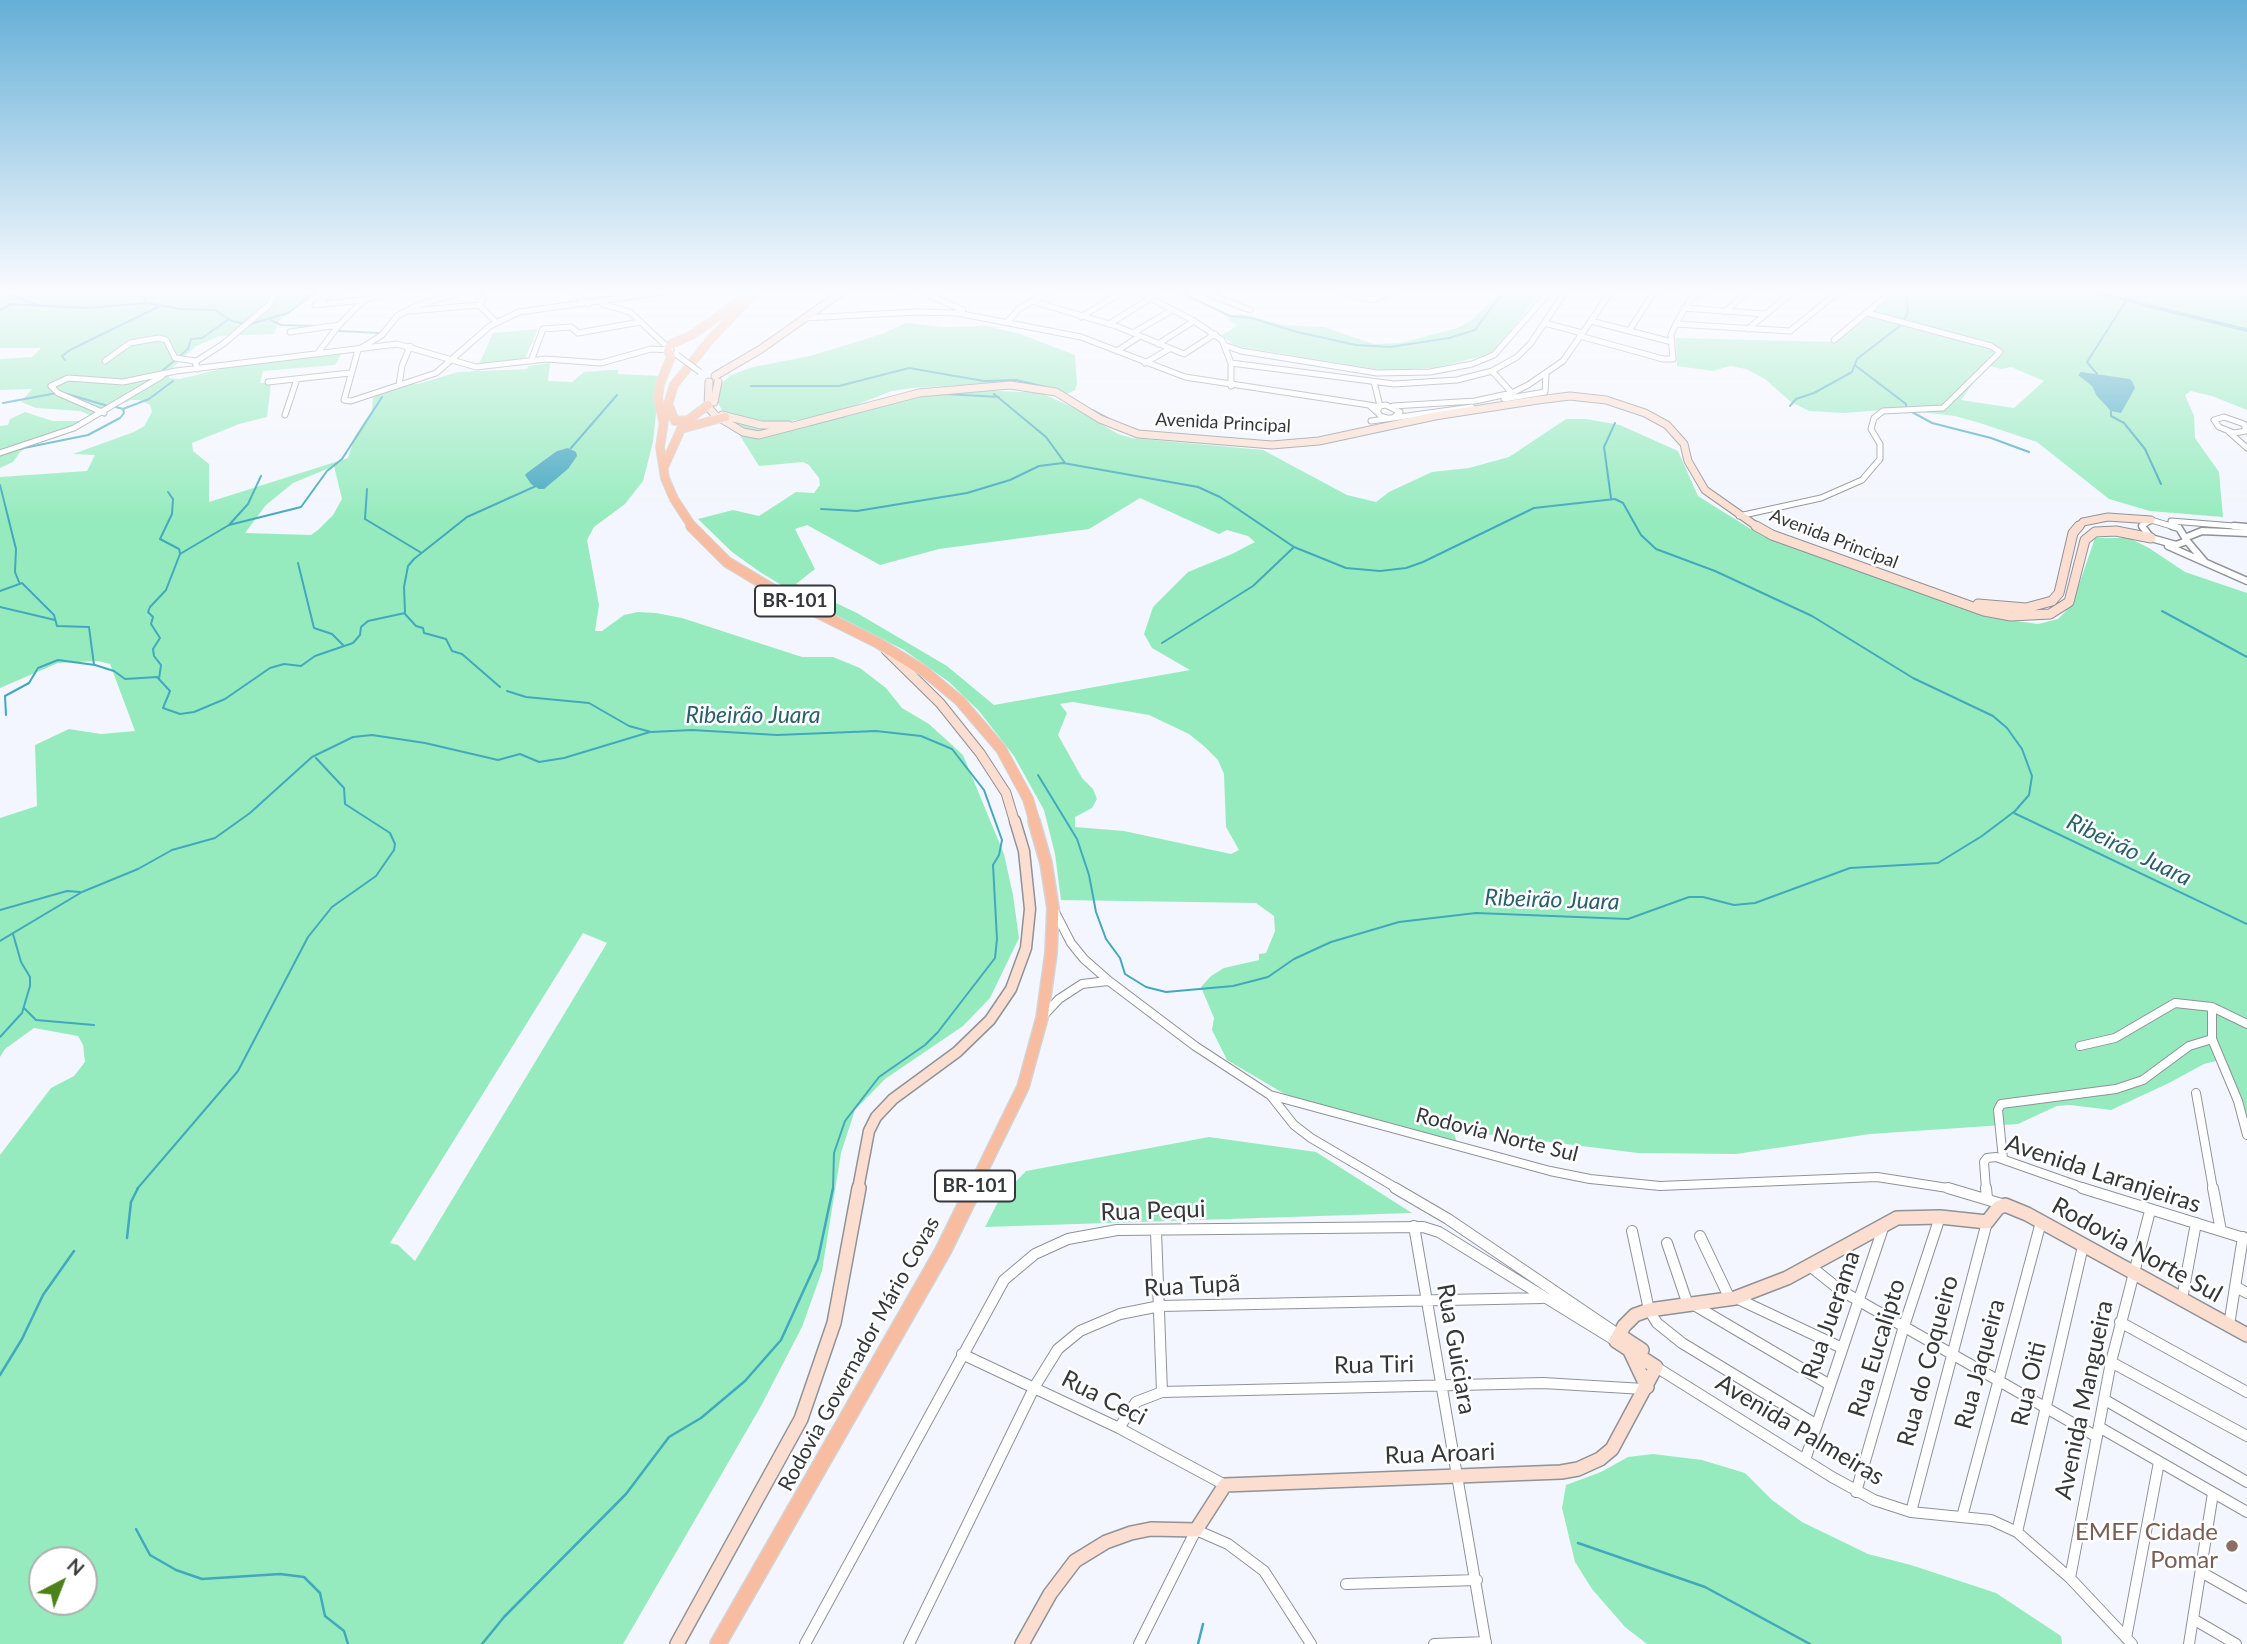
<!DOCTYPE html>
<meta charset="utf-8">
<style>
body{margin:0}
#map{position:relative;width:2247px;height:1644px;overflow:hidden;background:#f3f6fe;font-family:Lato,sans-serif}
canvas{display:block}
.north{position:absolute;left:28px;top:1546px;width:70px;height:70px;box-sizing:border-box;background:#fff;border:2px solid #aeafb0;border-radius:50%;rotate:42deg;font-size:19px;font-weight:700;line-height:28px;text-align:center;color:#35373a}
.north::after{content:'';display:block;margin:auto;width:24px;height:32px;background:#4c8218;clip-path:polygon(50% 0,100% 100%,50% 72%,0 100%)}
</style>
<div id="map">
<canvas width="2247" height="1644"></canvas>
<div class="north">N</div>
</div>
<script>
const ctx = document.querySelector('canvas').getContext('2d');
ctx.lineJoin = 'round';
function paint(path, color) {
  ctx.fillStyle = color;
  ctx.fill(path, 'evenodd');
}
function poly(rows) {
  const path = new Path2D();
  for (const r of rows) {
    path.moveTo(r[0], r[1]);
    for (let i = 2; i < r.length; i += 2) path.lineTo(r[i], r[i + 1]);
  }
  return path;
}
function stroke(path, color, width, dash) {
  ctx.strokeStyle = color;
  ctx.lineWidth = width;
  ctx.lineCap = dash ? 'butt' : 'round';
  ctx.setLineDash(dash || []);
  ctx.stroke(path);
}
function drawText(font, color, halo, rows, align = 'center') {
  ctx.font = font + ' Lato,sans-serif';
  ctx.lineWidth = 5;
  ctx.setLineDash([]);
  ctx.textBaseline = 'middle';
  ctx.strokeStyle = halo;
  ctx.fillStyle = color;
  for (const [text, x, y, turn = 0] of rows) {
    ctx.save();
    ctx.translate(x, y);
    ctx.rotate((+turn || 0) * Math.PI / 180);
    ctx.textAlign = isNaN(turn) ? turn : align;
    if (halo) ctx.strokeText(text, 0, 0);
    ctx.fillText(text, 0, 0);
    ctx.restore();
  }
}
paint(poly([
 [0,289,319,289,279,321,274,334,220,336,196,346,169,371,169,378,180,379,233,366,342,353,335,365,263,371,260,383,271,383,267,417,239,424,192,443,193,451,209,464,209,502,348,458,355,436,372,410,373,398,378,393,404,384,418,384,458,372,527,369,528,366,550,363,548,381,572,382,584,372,610,370,618,370,618,374,660,376,653,442,643,481,625,504,594,527,587,540,599,605,595,631,602,631,624,615,638,612,656,613,682,618,802,657,833,657,860,668,886,688,902,708,929,724,963,755,1004,854,1013,895,1019,938,990,998,963,1026,885,1079,855,1110,841,1153,822,1271,802,1327,761,1406,623,1644,0,1644,0,1155,51,1088,74,1076,85,1062,83,1045,78,1036,34,1028,5,1049,0,1057,0,818,37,806,35,745,69,729,101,734,135,731,110,664,98,661,58,663,0,688,0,477,87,471,95,455,73,454,134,432,144,426,152,412,150,405,140,400,131,400,92,416,80,411,36,408,21,402,32,389,0,390,0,359,32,357,41,348,0,348],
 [563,449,568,469,552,481,528,472],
 [334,466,342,499,333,515,318,530,311,535,245,533,266,505,293,483],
 [583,933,607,943,415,1261,398,1245,390,1243],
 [42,1560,84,1560,84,1602,42,1602],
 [1503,289,1543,289,1497,349,1487,355,1434,368,1381,370,1235,346,1222,335,1237,326,1228,319,1232,315,1241,314,1284,325,1324,327,1374,344,1401,343,1457,328,1472,320],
 [1884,289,2076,289,2247,331,2247,410,2212,396,2191,391,2185,395,2194,416,2195,438,2219,472,2223,517,2150,511,2109,499,2037,442,1980,423,1955,416,1896,409,1844,413,1809,411,1791,402,1765,379,1746,369,1730,366,1713,371,1677,366,1676,338,1835,342,1894,295,1894,293],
 [1986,365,2001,369,2011,367,2044,381,2014,408,1961,400],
 [2089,289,2247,289,2247,328,2241,326],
 [906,323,943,327,987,326,1020,334,1075,355,1077,384,1075,390,1067,394,1031,383,1012,382,912,388,892,391,838,412,809,419,776,422,751,420,723,412,718,403,716,397,719,385,731,375,753,367,810,356,882,334],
 [538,329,525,359,479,364,493,333],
 [980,390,1041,393,1070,406,1118,434,1132,438,1263,450,1347,495,1376,502,1389,492,1432,472,1469,468,1509,457,1566,419,1586,419,1620,425,1678,451,1698,496,1762,536,1972,609,1986,617,2038,624,2058,619,2072,605,2095,538,2129,538,2149,548,2185,572,2247,593,2247,1125,2224,1059,2204,1064,2169,1083,2111,1110,2070,1105,2057,1106,2018,1124,1870,1134,1736,1154,1638,1153,1453,1130,1457,1143,1293,1099,1227,1060,1212,1030,1214,1018,1201,987,1211,976,1224,968,1259,960,1259,954,1266,953,1275,931,1274,916,1256,903,1061,900,1055,854,1044,810,1014,756,979,711,949,682,904,650,806,600,760,572,732,552,698,519,733,510,759,516,796,492,814,493,820,485,819,478,809,465,803,462,759,466,732,423,794,429,918,396],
 [1140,498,1219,534,1227,530,1248,536,1255,542,1232,554,1188,572,1153,607,1144,634,1152,648,1190,670,994,705,947,666,857,613,796,584,815,569,795,529,807,525,880,565,939,549,1089,529],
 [1073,702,1149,715,1189,734,1205,747,1218,760,1224,774,1226,827,1239,850,1231,854,1124,831,1075,827,1075,817,1092,808,1097,799,1093,789,1082,778,1058,735,1067,713,1060,704],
 [25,412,53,421,83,421,31,445,20,452,13,462,0,468,0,426,8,425,10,419],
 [1209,1137,1316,1152,1412,1213,985,1227,1000,1198,1026,1171],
 [1653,1454,1702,1460,1745,1473,1772,1500,1802,1522,1868,1554,1911,1565,1996,1593,2061,1636,2062,1644,1647,1644,1625,1627,1592,1589,1575,1562,1562,1508,1566,1485,1601,1472,1628,1457]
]), '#96ebbe');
paint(poly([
 [2076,289,2089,289,2247,328,2247,331],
 [2081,372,2130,379,2133,383,2135,388,2121,413,2111,411,2097,396,2092,386,2078,375],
 [568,448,576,452,577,456,568,469,544,489,539,489,531,484,525,475,528,472,557,451]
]), '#42a8be');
stroke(poly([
 [143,289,142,295,146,303],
 [1173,289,1230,316,1251,318,1297,332,1356,345,1390,347,1449,338,1475,330,1500,296,1509,289],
 [0,291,39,306],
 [142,295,153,289],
 [2145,306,2247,331],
 [0,310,11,304,86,308,147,303,181,309,215,310,232,321,245,324],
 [271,320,281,325,317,326],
 [1904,320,1908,312,1906,295,1909,289],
 [250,324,288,313,320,289],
 [339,331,379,333],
 [181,355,188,349,191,339,202,338,229,319],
 [65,360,62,356,70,350,158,307],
 [1856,366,1906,404,1906,407],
 [163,370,174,361],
 [2097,374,2087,362,2126,301],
 [751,386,839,386,909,368,984,381,1016,380,1046,387],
 [64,393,108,406],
 [946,394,999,397],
 [994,394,1046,437,1065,463],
 [3,403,57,393],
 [1790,406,1796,399,1814,393,1852,372,1857,359,1901,325],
 [116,407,123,409,149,399,173,381],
 [1092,410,1109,419],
 [2111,410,2111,416,2124,423,2145,449,2161,484],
 [1912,412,1932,423,1991,438,2029,452],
 [810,425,845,416],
 [571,448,617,395],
 [19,449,88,435,120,418,124,413,123,409],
 [0,485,16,549,15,572,19,582],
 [367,489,365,519,420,552],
 [168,492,173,499,172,514,160,539,179,549,180,553],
 [1611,498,1604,447,1615,423],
 [821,509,857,511,967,493,1010,480,1039,466,1063,463,1198,487,1220,497,1294,547,1346,568,1380,571,1406,568,1423,562,1534,508,1615,499,1623,503,1641,535,1656,549,1715,571,1812,616,1913,678,1993,716,2007,728,2022,749,2032,776,2029,795,2015,811,1982,836,1938,863,1850,868,1755,903,1734,905,1703,897,1689,897,1628,919,1476,913,1399,922,1331,942,1294,959,1268,977,1233,986,1166,992,1146,987,1125,974,1120,958,1106,939,1096,912,1089,875,1077,839,1038,775],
 [229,525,301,507,327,471,342,459,382,397],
 [298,563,314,628,332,634,343,645],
 [0,591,22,583,54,615,57,626,89,627,94,665],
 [0,607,55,620],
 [2162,611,2247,657],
 [405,612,404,587,408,566,414,559,467,517,536,486],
 [405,614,416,626,423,628,424,633,446,639,452,651,462,654,500,687],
 [1162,643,1253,586,1293,548],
 [159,679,161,665,154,656,153,649,160,638,151,624,153,617,148,612,150,607,166,590,180,554,229,525,248,504,261,476],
 [507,691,526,697,589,703,629,726,651,732,692,730,777,735,876,731,921,736,952,749,984,790,1002,840,999,855,993,865,997,939,995,958,938,1032,925,1045,879,1077,845,1121,834,1153,833,1189],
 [6,715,5,696,29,683,38,668,58,660,95,665,114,671,125,679,157,677,170,691,163,708,180,714,194,712,225,699,270,668,284,664,301,666,315,656,353,643,360,635,361,627,368,621,405,613],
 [2014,813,2247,924],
 [0,910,67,891,80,892],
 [0,941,82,892,138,869,172,850,215,838,250,813,312,757,353,737,372,735,425,743,498,760,520,754,539,762,564,758,650,732],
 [24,1008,36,1020,94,1025],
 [0,1037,22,1013,30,986,30,977,21,962,13,934],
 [137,1189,238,1071,308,937,332,907,376,876,394,850,395,844,390,833,345,804,344,788,316,758]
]), '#42a8be', 2);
stroke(poly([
 [127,1238,131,1202,138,1188],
 [0,1375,22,1339,43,1295,74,1251],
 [136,1529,150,1555,176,1570,202,1579,280,1574,304,1577,320,1593,325,1616,344,1631,348,1644],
 [1578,1543,1705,1587,1810,1644],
 [482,1644,504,1617,626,1494,669,1437,701,1418,745,1381,781,1340,818,1259,833,1188],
 [1198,1644,1203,1624]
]), '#42a8be', 2.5);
const streetFar3 = poly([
 [337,289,315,305,363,300],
 [567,289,588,304],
 [924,289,931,296,963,310],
 [1133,289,1194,321,1222,340,1231,363,1231,386],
 [1195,289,1250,310],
 [1333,289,1373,300,1398,289],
 [1681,289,1698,294],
 [904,291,906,289],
 [1032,301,1116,326,1184,354,1215,334],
 [602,304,630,312,664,344],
 [479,305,483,299,470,289,416,306,397,316,382,335,358,350,344,400,351,401,436,373,490,326,519,312,678,290,731,291,752,295],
 [1684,308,1765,314],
 [410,311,479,305,496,322],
 [1725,312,1750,289],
 [1081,317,1127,289],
 [804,318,917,312,957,313,1081,337,1185,377,1369,405],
 [1008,321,1019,309,1053,289],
 [1591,321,1672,342],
 [1545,323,1582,333],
 [1109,324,1151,298],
 [1676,324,1790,331,1842,289],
 [1748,329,1796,289],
 [1629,331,1656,289],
 [290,332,339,325],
 [1133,333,1172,310],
 [1580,336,1663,359,1673,359,1671,335,1676,324,1690,300,1705,289],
 [1834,340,1889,294,1879,289],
 [1158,344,1194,321],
 [1224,345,1241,351,1377,373,1430,372,1472,364,1494,355,1552,289],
 [1117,351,1140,336],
 [317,354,339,325,364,300,399,289],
 [105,361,130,343,159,338,166,340,175,358,196,361],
 [531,361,543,329,571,327,578,333,640,322],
 [1145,363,1169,349],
 [1231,363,1394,384,1457,380,1492,371,1517,357,1531,343,1567,289],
 [198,369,195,362,223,344,269,305,276,289],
 [1492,371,1512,393],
 [268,382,350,373],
 [1374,382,1380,406],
 [399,385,402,366,410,346],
 [1504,399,1545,392,1546,375],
 [1393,406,1475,401,1512,393,1528,385,1563,361,1613,289],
 [1377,412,1380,406,1386,405,1400,412,1393,418,1387,418,1381,416,1369,405,1379,407],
 [104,413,58,393,51,386,68,378,123,382,176,371,397,344,476,367,546,359,601,363,651,349,671,350],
 [285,415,297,379],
 [2224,417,2244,424,2246,431,2234,433,2219,427,2214,420,2224,417],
 [1371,421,1472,407],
 [2229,432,2247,448],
 [0,453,74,428,162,376],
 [1739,516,1821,498,1862,480,1880,459,1880,444,1871,429,1874,418,1883,411,1943,408,2000,352,1991,346,1868,313],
 [2171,521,2247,527],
 [2143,528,2142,526,2151,520,2178,528]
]);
const streetFar2 = poly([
 [2142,526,2151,538,2176,545,2187,541,2179,528,2172,526],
 [2234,526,2247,527],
 [2187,537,2202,531,2247,533],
 [2187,541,2204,561],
 [2168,546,2247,581]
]);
const streetFar1 = poly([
 [1054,910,1071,943,1084,959,1109,981,1195,1046,1270,1095,1550,1171,1590,1179,1660,1186,1877,1177,1954,1189],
 [2212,1007,2212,1039,2238,1101,2247,1135],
 [1044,1015,1059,999,1082,984,1108,981],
 [2080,1046,2115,1038,2175,1003,2212,1007,2247,1024],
 [2196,1093,2213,1189],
 [1271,1096,1294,1125,1311,1138,1398,1189],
 [2003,1159,1998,1110,2001,1104,2116,1089,2143,1080,2189,1046,2212,1039],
 [1986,1189,1984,1162,1987,1158,1996,1157,2087,1189]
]);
const street = poly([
 [1395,1188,1448,1219,1619,1335],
 [1948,1188,2005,1205],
 [1986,1188,1987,1198],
 [2082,1188,2247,1239],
 [2213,1188,2221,1231],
 [1414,1226,1486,1644],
 [1156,1231,1162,1392],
 [1632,1231,1649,1310,1657,1323,1682,1343,1817,1425],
 [1700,1236,1730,1299],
 [1667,1243,1688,1305],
 [1810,1266,1840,1290,2097,1437],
 [2236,1287,2247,1293],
 [1736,1298,1842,1348],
 [2182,1299,2196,1223],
 [1694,1305,1830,1385],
 [2120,1322,2247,1392],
 [2229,1325,2243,1237],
 [962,1354,1119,1428,1225,1485],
 [2111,1362,2247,1436],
 [1656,1367,1832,1477,1874,1500,1911,1512,1991,1520,2017,1532,2070,1578,2132,1644],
 [2105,1400,2247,1482],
 [2099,1427,2247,1512],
 [1119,1428,1136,1402,1162,1392,1543,1383,1644,1389],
 [1805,1460,1884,1225],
 [1856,1492,1904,1326,1940,1217],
 [1911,1512,1987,1222],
 [1962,1517,2041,1222],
 [2017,1532,2083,1246],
 [2201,1572,2247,1598],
 [2070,1578,2111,1362,2150,1211],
 [1346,1584,1477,1580],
 [2193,1619,2236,1644],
 [2126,1638,2159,1462],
 [805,1644,1004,1280,1035,1254,1068,1239,1117,1230,1423,1227,1439,1232,1616,1341],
 [909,1644,1035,1386,1058,1349,1080,1331,1120,1314,1160,1306,1542,1298],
 [1139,1644,1196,1530,1228,1544,1264,1571,1311,1644],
 [1434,1644,1486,1642],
 [2189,1644,2213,1493]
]);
const secondaryFar3 = poly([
 [715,376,761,349,846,289],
 [709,382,708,407,715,415,743,432,759,435,919,393,1010,385,1056,392,1100,419,1138,434,1272,445,1319,441,1435,416,1538,400,1570,396,1606,400,1645,413,1667,425,1684,444,1688,461,1705,490,1759,528],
 [714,402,718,382],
 [722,415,761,425,789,425],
 [2078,528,2083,522,2108,517,2151,520]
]);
const secondaryFar2 = poly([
 [1756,526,1772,535,1984,611,2011,616,2050,614,2069,602,2085,540,2095,532,2116,531,2151,538],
 [1978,604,2026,608,2052,601,2059,593,2073,533,2079,526],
 [886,650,940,703,980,753,1006,793,1015,823]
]);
const secondaryFar1 = poly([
 [858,1189,869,1131,876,1117,893,1099,957,1052,990,1020,1011,989,1026,948,1030,909,1024,851,1015,821]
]);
const secondary = poly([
 [1619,1335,1642,1350],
 [1630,1351,1647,1387],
 [1656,1367,1616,1341,1624,1326,1635,1315,1649,1310,1735,1298,1787,1278,1897,1218,1940,1217,1987,1222,1998,1208,2005,1205,2027,1214,2247,1335],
 [677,1644,801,1419,834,1323,859,1188],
 [1022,1644,1050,1594,1075,1561,1106,1542,1131,1533,1151,1529,1196,1530,1225,1485,1561,1472,1578,1469,1600,1459,1612,1449,1656,1367]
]);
const primaryFar3 = poly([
 [671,344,692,335,741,300],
 [668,403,675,421,691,420],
 [663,421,658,398,660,384,671,357,668,351],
 [687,421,708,405],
 [664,467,681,429,725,417],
 [693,528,674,499,665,478,660,447,665,414,674,385,709,341,758,289]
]);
const primaryFar2 = poly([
 [691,526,727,562,782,595,878,643,924,671,960,701,1001,749,1028,799,1035,823]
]);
const primaryFar1 = poly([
 [973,1189,1023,1087,1042,1018,1051,953,1053,908,1046,863,1034,821]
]);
const primary = poly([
 [718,1644,943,1251,974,1188]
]);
stroke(streetFar3, '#8f9299', 7);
stroke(streetFar2, '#8f9299', 9);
stroke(streetFar1, '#8f9299', 10);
stroke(street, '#8f9299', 12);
stroke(secondaryFar3, '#8f9299', 9);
stroke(secondaryFar2, '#8f9299', 11);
stroke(secondaryFar1, '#8f9299', 13);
stroke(secondary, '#8f9299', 16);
stroke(primaryFar3, '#d3d3d4', 10);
stroke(primaryFar2, '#d3d3d4', 12);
stroke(primaryFar1, '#d3d3d4', 14);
stroke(primary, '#d3d3d4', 18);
stroke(streetFar3, '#fff', 5);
stroke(streetFar2, '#fff', 6);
stroke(streetFar1, '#fff', 8);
stroke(street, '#fff', 10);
stroke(secondaryFar3, '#fbdecf', 7);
stroke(secondaryFar2, '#fbdecf', 9);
stroke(secondaryFar1, '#fbdecf', 10);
stroke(secondary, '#fbdecf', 13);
stroke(primaryFar3, '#f8bda0', 8);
stroke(primaryFar2, '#f8bda0', 10);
stroke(primaryFar1, '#f8bda0', 11);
stroke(primary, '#f8bda0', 15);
const streetBridge = poly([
 [677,355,700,372]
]);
stroke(streetBridge, '#8f9299', 7, []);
stroke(streetBridge, '#fff', 5);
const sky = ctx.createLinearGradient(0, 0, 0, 520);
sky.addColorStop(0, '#65afd7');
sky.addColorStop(0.56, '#fafbff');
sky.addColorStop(1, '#fafbff00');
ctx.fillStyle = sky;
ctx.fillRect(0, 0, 2247, 520);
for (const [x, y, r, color] of [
 [2232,1546,7,"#8d6e63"]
]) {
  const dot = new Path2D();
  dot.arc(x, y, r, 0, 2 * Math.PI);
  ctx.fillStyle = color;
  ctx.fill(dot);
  stroke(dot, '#fff', 2.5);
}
drawText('18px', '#35373a', '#fff', [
 ["Avenida Principal",1223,423,3],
 ["Avenida Principal",1834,539,21]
]);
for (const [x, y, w] of [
 [795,601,80],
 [975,1186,80]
]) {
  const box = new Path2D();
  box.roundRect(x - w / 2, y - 15.5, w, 31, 5);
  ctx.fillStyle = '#fff';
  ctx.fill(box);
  stroke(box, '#35373a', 2);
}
drawText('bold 19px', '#35373a', null, [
 ["BR-101",795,601],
 ["BR-101",975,1186]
]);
drawText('21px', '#35373a', '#fff', [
 ["Rodovia Norte Sul",1497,1135,14],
 ["Rodovia Governador Mário Covas",859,1354,-61]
]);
drawText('italic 23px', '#28606c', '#fff', [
 ["Ribeirão Juara",753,716],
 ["Ribeirão Juara",2129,850,26],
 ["Ribeirão Juara",1552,900,2]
]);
drawText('24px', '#35373a', '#fff', [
 ["Avenida Laranjeiras",2103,1174,18],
 ["Rua Pequi",1153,1211,-2],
 ["Rodovia Norte Sul",2137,1250,29],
 ["Rua Tupã",1192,1286,-3],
 ["Rua Juerama",1831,1315,-71],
 ["Rua Eucalipto",1877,1348,-73],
 ["Rua Guiciara",1456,1349,80],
 ["Rua do Coqueiro",1928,1361,-75],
 ["Rua Jaqueira",1980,1364,-75],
 ["Rua Tiri",1374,1365,-1],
 ["Rua Oiti",2029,1384,-77],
 ["Rua Ceci",1104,1398,27],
 ["Avenida Mangueira",2084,1400,-78],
 ["Avenida Palmeiras",1800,1430,31],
 ["Rua Aroari",1440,1454,-2]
]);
drawText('24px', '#785e54', '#fff', [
 ["EMEF Cidade",2218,1532],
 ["Pomar",2218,1560]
], 'right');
</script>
